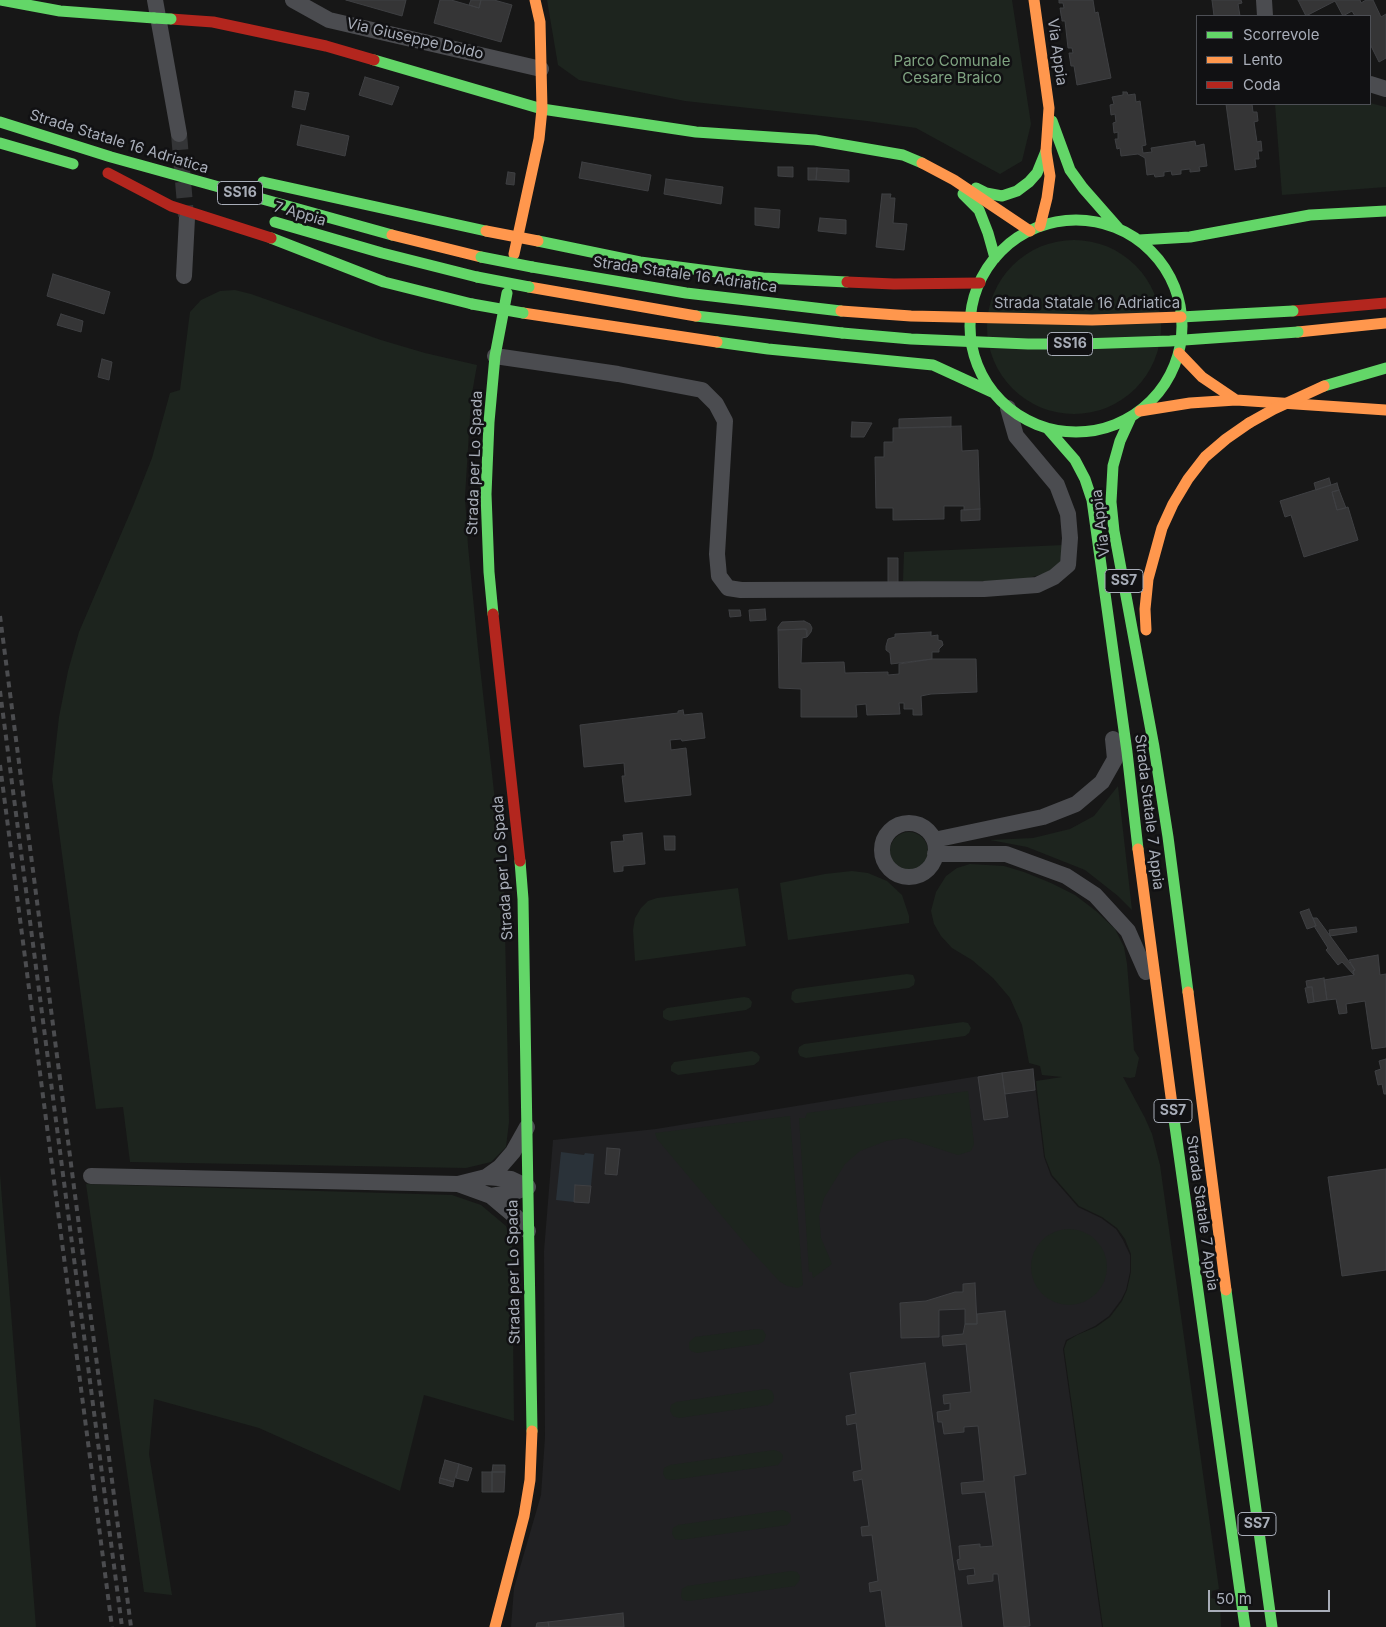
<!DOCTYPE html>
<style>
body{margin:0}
#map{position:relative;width:1386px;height:1627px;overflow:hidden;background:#171717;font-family:Inter,sans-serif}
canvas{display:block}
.legend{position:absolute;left:1196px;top:15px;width:175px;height:90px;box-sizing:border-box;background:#111113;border:1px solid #4d4f55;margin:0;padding:6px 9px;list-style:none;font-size:15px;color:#a8adb8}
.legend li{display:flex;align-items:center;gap:10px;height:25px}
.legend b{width:25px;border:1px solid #4d4f55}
.scale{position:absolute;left:1208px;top:1590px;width:122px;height:22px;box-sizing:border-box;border:2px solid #a8adb8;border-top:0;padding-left:6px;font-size:15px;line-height:18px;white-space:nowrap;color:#a8adb8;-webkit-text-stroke:4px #111113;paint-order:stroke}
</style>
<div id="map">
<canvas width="1386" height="1627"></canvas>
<ul class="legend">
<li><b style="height:6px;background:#63d668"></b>Scorrevole</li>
<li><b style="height:6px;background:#ff974d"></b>Lento</li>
<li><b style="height:6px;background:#b3261e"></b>Coda</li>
</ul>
<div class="scale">50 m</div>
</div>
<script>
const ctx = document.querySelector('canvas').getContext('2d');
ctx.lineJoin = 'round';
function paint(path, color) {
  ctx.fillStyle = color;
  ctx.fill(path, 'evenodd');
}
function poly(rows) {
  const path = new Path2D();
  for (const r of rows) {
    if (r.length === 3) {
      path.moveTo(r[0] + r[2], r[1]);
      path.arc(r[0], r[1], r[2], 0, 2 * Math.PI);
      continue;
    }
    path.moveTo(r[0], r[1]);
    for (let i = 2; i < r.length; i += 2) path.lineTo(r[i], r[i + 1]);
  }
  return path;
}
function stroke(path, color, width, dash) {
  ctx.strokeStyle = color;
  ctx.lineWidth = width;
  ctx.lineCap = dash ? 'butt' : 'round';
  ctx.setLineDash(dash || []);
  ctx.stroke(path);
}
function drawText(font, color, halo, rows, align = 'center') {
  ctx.font = font + ' Inter,sans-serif';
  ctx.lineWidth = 5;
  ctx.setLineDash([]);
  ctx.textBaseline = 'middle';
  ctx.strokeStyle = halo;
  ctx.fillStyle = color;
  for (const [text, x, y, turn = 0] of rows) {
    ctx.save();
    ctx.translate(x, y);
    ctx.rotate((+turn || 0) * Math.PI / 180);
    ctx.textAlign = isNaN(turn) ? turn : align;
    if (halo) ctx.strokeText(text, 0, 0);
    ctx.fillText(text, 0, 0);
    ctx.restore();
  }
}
paint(poly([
 [1033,1068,1044,1157,1051,1176,1078,1207,1101,1218,1116,1229,1123,1240,1130,1255,1130,1272,1126,1290,1121,1300,1109,1316,1095,1326,1066,1340,1063,1349,1102,1627,511,1627,514,1588,541,1495,545,1437,544,1251,553,1140,656,1129,979,1076]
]), '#212123');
paint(poly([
 [547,0,1012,0,1031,124,1022,161,1000,174,916,128,867,121,685,101,579,80,558,65],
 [1370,103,1386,107,1386,187,1282,195,1275,104],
 [1074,327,87],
 [235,290,251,294,381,340,425,353,477,365,471,399,465,497,468,546,478,649,504,881,509,1122,506,1147,491,1162,466,1168,130,1162,123,1107,96,1109,52,779,59,717,68,671,79,632,133,506,152,458,170,393,180,390,190,312,201,300,220,291],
 [1063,545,1060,564,1050,572,1025,579,994,581,903,581,904,552],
 [1118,786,1132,910,1118,896,1085,870,1027,847,990,840,1033,838,1070,829,1094,816],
 [909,851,19],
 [970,864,1004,866,1024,872,1051,883,1075,895,1096,911,1115,929,1124,947,1127,964,1134,1050,1139,1058,1135,1077,1130,1078,1123,1077,1145,1118,1152,1134,1160,1165,1219,1589,1212,1591,1211,1598,1220,1600,1221,1627,1103,1627,1064,1349,1067,1341,1077,1335,1096,1327,1110,1317,1122,1301,1127,1290,1131,1272,1131,1254,1125,1239,1117,1228,1102,1217,1079,1206,1052,1175,1045,1157,1036,1081,1062,1077,1042,1075,1040,1066,1029,1063,1022,1025,1010,998,993,978,972,960,952,948,941,936,934,924,931,911,936,892,946,876,957,868],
 [852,871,868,873,887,881,902,895,909,916,909,923,788,940,780,883,825,874],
 [738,888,746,946,635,961,633,930,635,918,641,908,648,901,657,898],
 [907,974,913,975,915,980,914,985,909,988,798,1003,795,1003,791,999,792,992,796,989],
 [744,997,749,998,752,1002,751,1007,746,1010,670,1021,665,1019,663,1017,663,1011,667,1008],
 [963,1022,968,1023,971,1028,969,1033,965,1036,806,1058,800,1056,798,1052,799,1047,804,1044],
 [752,1051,757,1053,760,1057,759,1061,754,1065,678,1075,671,1071,671,1066,674,1062],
 [968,1091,974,1144,971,1151,958,1155,905,1138,886,1141,860,1151,845,1164,824,1198,819,1216,821,1238,832,1264,813,1278,812,1272,809,1272,799,1118,805,1118,807,1113],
 [790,1116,803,1285,798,1288,787,1286,779,1281,748,1247,657,1139,655,1133],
 [0,1174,36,1627,0,1627],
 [86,1184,452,1195,481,1205,506,1226,512,1245,514,1421,424,1395,400,1491,259,1428,154,1399,149,1454,172,1595,144,1592],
 [1069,1267,38],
 [757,1329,763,1330,766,1335,764,1341,759,1344,697,1353,691,1351,689,1348,689,1342,695,1337],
 [766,1389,772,1391,774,1396,773,1402,768,1405,679,1418,673,1416,670,1411,671,1405,676,1402],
 [774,1450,780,1452,783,1455,782,1460,778,1465,672,1480,666,1479,663,1474,664,1468,670,1465],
 [783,1510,788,1512,791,1515,791,1521,787,1525,680,1540,675,1539,672,1534,673,1528,678,1525],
 [791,1571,797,1572,800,1576,799,1581,795,1586,689,1601,683,1600,681,1596,682,1589,687,1586]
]), '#1d241e');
paint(poly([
 [561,1152,584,1155,585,1153,594,1154,591,1186,576,1185,574,1202,556,1200]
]), '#2a3239');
const building = poly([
 [346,0,406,0,402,16,346,0],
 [440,0,451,0,479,8,481,0,494,0,512,5,501,42,434,23,440,0],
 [471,0,481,0,479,8,469,5,471,0],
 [1059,0,1093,0,1095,13,1098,12,1111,78,1077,85,1074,66,1071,66,1069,53,1073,53,1072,48,1068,48,1065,21,1062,21,1060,8,1064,8,1063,3,1059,3,1059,0],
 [1212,0,1241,0,1242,3,1238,4,1240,16,1214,16,1212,0],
 [1298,0,1360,0,1361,3,1366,0,1373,0,1381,17,1386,14,1386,58,1379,62,1370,44,1370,16,1355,16,1352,11,1343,16,1335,1,1306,16,1298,0],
 [365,77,399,87,392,105,359,95,365,77],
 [295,91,309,93,305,110,292,107,295,91],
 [1123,92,1127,92,1128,95,1135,94,1136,102,1140,101,1146,145,1142,146,1143,153,1152,152,1151,148,1195,141,1196,146,1204,144,1207,166,1199,167,1200,171,1190,172,1190,169,1181,170,1181,174,1172,175,1171,171,1164,172,1164,176,1155,177,1154,174,1147,175,1145,158,1138,154,1121,156,1120,148,1117,149,1115,139,1118,139,1118,132,1114,133,1113,123,1116,122,1115,114,1111,115,1110,105,1114,104,1112,97,1123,95,1123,92],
 [1226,104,1252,104,1253,112,1257,112,1258,121,1254,122,1257,142,1261,141,1262,151,1258,151,1259,159,1255,159,1256,167,1235,170,1226,104],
 [301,125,349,136,345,156,297,145,301,125],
 [582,162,651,175,648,191,579,178,582,162],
 [778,167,793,167,793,177,778,176,778,167],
 [808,168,817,168,816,180,808,180,808,168],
 [817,168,849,170,849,182,816,180,817,168],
 [508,172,515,173,514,185,506,184,508,172],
 [666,179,723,187,721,204,664,194,666,179],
 [882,194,891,194,890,198,895,198,893,223,907,224,904,250,876,247,882,194],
 [755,208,780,210,779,228,755,225,755,208],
 [820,218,846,220,846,234,818,231,820,218],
 [53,274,110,292,104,314,47,296,53,274],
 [61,314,83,321,81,332,57,325,61,314],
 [102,359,112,362,109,380,98,377,102,359],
 [951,417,951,427,899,428,899,419,951,417],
 [852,422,872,423,864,437,851,437,852,422],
 [961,426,962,451,978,450,980,509,964,510,964,506,944,506,944,519,893,520,893,508,876,508,875,457,884,457,884,442,893,442,893,428,961,426],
 [1329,478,1331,485,1316,490,1314,483,1329,478],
 [1337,483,1339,490,1332,492,1337,510,1348,507,1358,540,1304,557,1291,515,1285,517,1280,501,1337,483],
 [1339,490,1346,508,1337,510,1332,492,1339,490],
 [980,509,980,520,961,521,961,510,980,509],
 [888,558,898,558,898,584,888,584,888,558],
 [765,609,766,620,750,621,749,610,765,609],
 [729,610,740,610,741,616,730,617,729,610],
 [804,621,810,624,812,628,811,632,807,637,807,630,804,629,778,630,778,627,782,622,804,621],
 [806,629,807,637,802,638,801,663,844,662,845,673,888,672,888,675,899,674,899,664,932,659,976,659,977,692,931,694,921,696,922,715,913,715,913,709,904,709,904,703,899,703,900,714,867,715,866,704,856,705,857,717,801,717,801,689,779,688,778,630,806,629],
 [931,632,931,636,938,635,938,640,942,641,943,645,939,649,939,652,932,652,932,659,891,664,890,653,886,650,886,646,888,639,895,637,895,634,931,632],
 [683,710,684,715,702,713,705,738,682,741,681,739,670,740,671,750,686,748,691,795,625,802,622,776,625,776,624,763,584,767,580,725,678,713,678,711,683,710],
 [642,833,645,864,623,866,623,871,614,872,611,842,624,841,623,835,642,833],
 [664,836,675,836,675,850,665,850,664,836],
 [1309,909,1316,926,1307,929,1300,912,1309,909],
 [1313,918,1317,918,1355,970,1353,971,1354,975,1342,962,1338,965,1326,950,1328,948,1314,926,1316,926,1313,918],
 [1356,927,1357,932,1330,936,1329,930,1356,927],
 [1378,955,1380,975,1386,974,1386,1047,1372,1049,1365,1001,1346,1004,1347,1013,1339,1014,1336,999,1327,1000,1324,980,1354,975,1353,971,1355,970,1349,960,1378,955],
 [1324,978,1327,1000,1314,1002,1312,987,1307,987,1306,981,1324,978],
 [1312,987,1314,1002,1308,1003,1305,988,1312,987],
 [1386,1059,1386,1094,1384,1094,1382,1084,1378,1085,1375,1071,1381,1069,1379,1061,1386,1059],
 [1033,1069,1035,1090,1005,1094,1002,1073,1033,1069],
 [1002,1073,1008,1117,984,1120,978,1077,1002,1073],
 [607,1148,620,1149,617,1175,605,1174,607,1148],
 [1386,1169,1386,1270,1342,1276,1328,1177,1386,1169],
 [575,1185,591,1186,589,1203,574,1202,575,1185],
 [975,1283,977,1324,965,1324,965,1309,939,1310,939,1337,901,1338,900,1303,926,1301,955,1292,963,1292,963,1284,975,1283],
 [1005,1311,1026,1474,1014,1476,1030,1626,1020,1627,1004,1627,998,1574,993,1574,993,1581,968,1584,967,1576,975,1575,974,1568,959,1570,957,1560,960,1559,959,1546,980,1544,980,1547,993,1546,985,1492,962,1494,961,1483,984,1481,978,1426,964,1427,964,1432,944,1434,942,1422,938,1422,937,1412,950,1410,950,1403,944,1404,943,1395,971,1392,966,1344,943,1346,942,1336,963,1334,965,1324,977,1324,977,1314,1005,1311],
 [925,1363,962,1627,886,1627,881,1590,870,1592,869,1583,878,1581,872,1535,862,1536,861,1527,869,1526,862,1479,854,1481,853,1472,862,1470,856,1423,847,1425,846,1416,856,1414,850,1373,925,1363],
 [445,1460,459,1464,454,1482,440,1478,445,1460],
 [459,1464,472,1468,468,1481,456,1478,459,1464],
 [493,1465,505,1465,505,1472,492,1472,493,1465],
 [482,1472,492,1472,492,1492,482,1492,482,1472],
 [492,1472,505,1472,504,1492,492,1492,492,1472],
 [440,1478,454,1482,453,1487,439,1483,440,1478],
 [623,1613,624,1627,549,1627,548,1622,623,1613],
 [548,1622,549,1627,536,1627,537,1623,548,1622]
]);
paint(building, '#353536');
stroke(building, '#3f4043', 1);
stroke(poly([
 [179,134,186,216]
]), '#343537', 16, [16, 8]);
stroke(poly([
 [155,0,179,134],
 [293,0,329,20,541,69],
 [1264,0,1265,16],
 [1370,84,1386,89],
 [184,276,187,218],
 [495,356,618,374,702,390,716,404,725,421,717,554,719,576,728,588,741,590,984,589,1037,585,1054,577,1068,565,1070,538,1068,514,1057,485,1016,436,1008,408],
 [909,850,27],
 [934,840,1043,817,1076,804,1102,782,1115,759,1113,739],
 [935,854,1006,854,1066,876,1095,895,1128,931,1146,972],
 [91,1176,458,1184,491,1196,516,1217,528,1231],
 [486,1177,511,1179,528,1187],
 [458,1184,486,1177,500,1167,513,1152,527,1127],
 [491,1196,515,1192,528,1187]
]), '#4b4c50', 16);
stroke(poly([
 [1,0,60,11,154,18],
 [374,60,542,109,696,132,815,140,903,155,922,163],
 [1052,121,1070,170,1083,188,1119,229],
 [0,122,111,157,392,235],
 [0,143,73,164],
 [263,182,486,231],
 [976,188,986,193,1002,196,1017,191,1029,182,1037,173,1046,151],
 [963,194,979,210,988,233,995,258],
 [1076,326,106],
 [275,222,382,253,477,277],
 [271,238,384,282,472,304],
 [1139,240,1190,237,1310,215,1386,211],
 [538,241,640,262,763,278,847,282],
 [532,267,686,293,841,311],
 [696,316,842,333],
 [717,342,768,349,933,365,994,393],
 [1324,386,1386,368],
 [1131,417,1120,441,1113,466,1111,502,1114,531,1154,747,1168,837,1188,992],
 [1047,428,1075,460,1085,479,1092,500,1127,752,1138,849],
 [493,614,489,572,486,494,489,422,495,356,507,293],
 [520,861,523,899,532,1431],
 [1173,1112,1245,1627],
 [1226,1290,1272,1627]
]), '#63d668', 11);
stroke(poly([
 [1034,0,1049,108,1046,151,1050,176,1047,198,1040,226],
 [922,163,954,180,1030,231],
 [392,235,481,257],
 [514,254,539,139,542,109,540,22,535,0],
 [529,287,696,316],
 [523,313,717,342],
 [1298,332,1386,323],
 [1179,353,1202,377,1236,400],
 [1140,411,1190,403,1236,400,1386,410],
 [1146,630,1145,609,1148,579,1162,528,1173,504,1188,479,1205,457,1226,439,1249,423],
 [1138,849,1173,1112],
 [1188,992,1226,1290],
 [495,1627,524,1516,530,1480,532,1431]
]), '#ff974d', 11);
stroke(poly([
 [171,19,213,22,326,46,374,60],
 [108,173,171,206,271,238],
 [847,282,894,284,980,283],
 [1293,311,1386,303],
 [493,614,520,861]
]), '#b3261e', 11);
stroke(poly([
 [0,616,131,1627],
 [0,691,122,1627],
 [0,765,112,1627]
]), '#4b4c4f', 4, [6, 5]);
stroke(poly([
 [154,18,171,19],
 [481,257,532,267],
 [477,277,529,287],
 [472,304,523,313],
 [1181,317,1293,311],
 [842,333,911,339,1028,344,1081,344,1170,341,1298,332]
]), '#63d668', 11);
stroke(poly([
 [486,231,538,241],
 [841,311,911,316,1092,320,1181,317],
 [1249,423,1274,409,1324,386]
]), '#ff974d', 11);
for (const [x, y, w] of [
 [240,193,45],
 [1070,344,45],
 [1124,581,38],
 [1173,1111,38],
 [1257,1524,38]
]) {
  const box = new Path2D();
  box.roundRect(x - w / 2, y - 11.5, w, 23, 4);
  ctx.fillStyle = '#111113';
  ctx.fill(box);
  stroke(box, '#a8adb8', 1);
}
drawText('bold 14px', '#a8adb8', null, [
 ["SS16",240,193],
 ["SS16",1070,344],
 ["SS7",1124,581],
 ["SS7",1173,1111],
 ["SS7",1257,1524]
]);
drawText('15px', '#a8adb8', '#111113', [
 ["Via Giuseppe Doldo",415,39,13],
 ["Via Appia",1057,52,82],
 ["Strada Statale 16 Adriatica",119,142,17],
 ["7 Appia",300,214,16],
 ["Strada Statale 16 Adriatica",685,275,8],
 ["Strada Statale 16 Adriatica",1087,303],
 ["Strada per Lo Spada",475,463,-88],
 ["Via Appia",1101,523,-97],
 ["Strada Statale 7 Appia",1149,812,83],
 ["Strada per Lo Spada",503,868,-94],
 ["Strada Statale 7 Appia",1202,1213,82],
 ["Strada per Lo Spada",514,1272,-91]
]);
drawText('15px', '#7fa381', '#111113', [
 ["Parco Comunale",952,61],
 ["Cesare Braico",952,78]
]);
</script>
